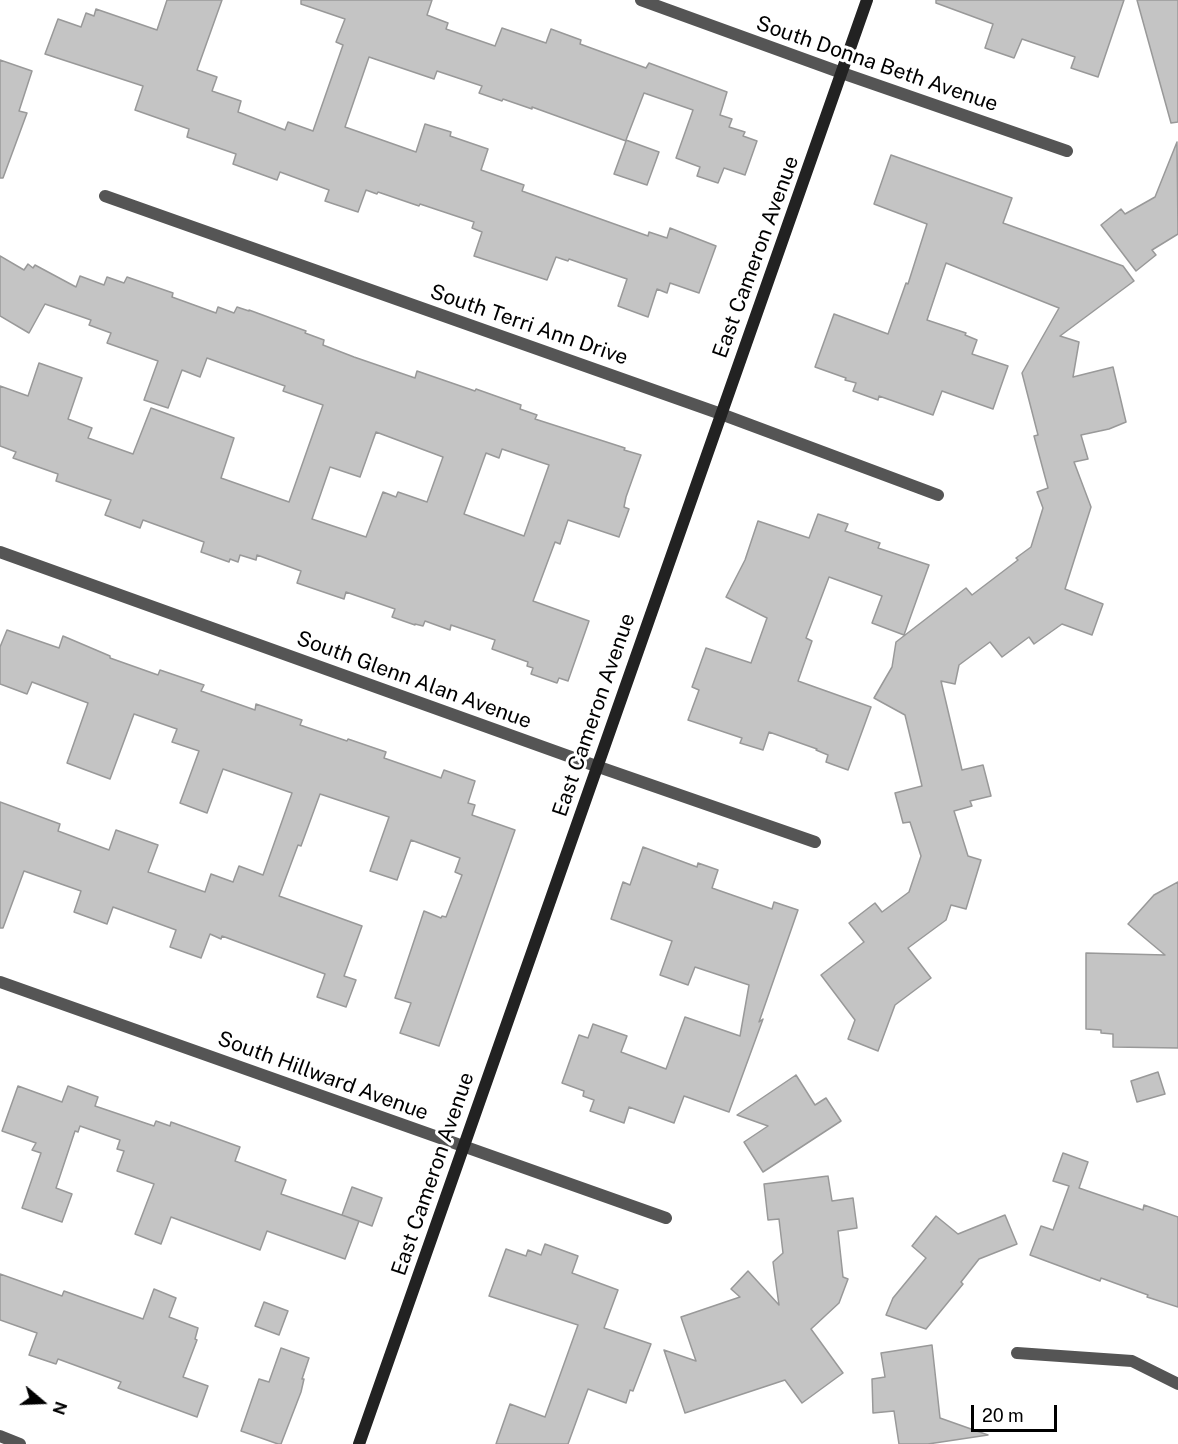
<!DOCTYPE html>
<style>
body{margin:0}
#map{position:relative;width:1178px;height:1444px;overflow:hidden;background:#fff;font-family:"Public Sans",sans-serif}
canvas{display:block}
.north{position:absolute;left:12px;top:1372px;width:60px;height:60px;-webkit-text-stroke:4px #fff;paint-order:stroke;rotate:109deg;font-size:16px;font-weight:700;line-height:24px;text-align:center;color:#000}
.north::after{content:'';display:block;margin:auto;width:21px;height:27px;background:#000;clip-path:polygon(50% 0,100% 100%,50% 72%,0 100%)}
.scale{position:absolute;left:971px;top:1405px;width:86px;height:27px;box-sizing:border-box;border:3px solid #000;border-top:0;padding-left:8px;font-size:18px;line-height:21px;white-space:nowrap;color:#000;-webkit-text-stroke:4px #fff;paint-order:stroke}
</style>
<div id="map">
<canvas width="1178" height="1444"></canvas>
<div class="north">N</div>
<div class="scale">20 m</div>
</div>
<script>
const ctx = document.querySelector('canvas').getContext('2d');
ctx.lineJoin = 'round';
function paint(path, color) {
  ctx.fillStyle = color;
  ctx.fill(path, 'evenodd');
}
function poly(rows) {
  const path = new Path2D();
  for (const r of rows) {
    path.moveTo(r[0], r[1]);
    for (let i = 2; i < r.length; i += 2) path.lineTo(r[i], r[i + 1]);
  }
  return path;
}
function stroke(path, color, width, dash) {
  ctx.strokeStyle = color;
  ctx.lineWidth = width;
  ctx.lineCap = dash ? 'butt' : 'round';
  ctx.setLineDash(dash || []);
  ctx.stroke(path);
}
function drawText(font, color, halo, rows, align = 'center') {
  ctx.font = font + ' "Public Sans",sans-serif';
  ctx.lineWidth = 6;
  ctx.setLineDash([]);
  ctx.textBaseline = 'middle';
  ctx.strokeStyle = halo;
  ctx.fillStyle = color;
  for (const [text, x, y, turn = 0] of rows) {
    ctx.save();
    ctx.translate(x, y);
    ctx.rotate((+turn || 0) * Math.PI / 180);
    ctx.textAlign = isNaN(turn) ? turn : align;
    if (halo) ctx.strokeText(text, 0, 0);
    ctx.fillText(text, 0, 0);
    ctx.restore();
  }
}
const building = poly([
 [167,0,222,0,197,70,217,77,212,91,241,101,238,112,285,130,288,122,313,131,343,45,336,42,345,19,301,4,301,0,432,0,427,15,448,23,446,29,495,46,502,28,546,43,551,29,581,40,580,44,646,68,649,63,727,92,720,115,732,119,729,127,745,132,743,136,757,141,745,175,724,168,718,183,697,176,700,167,676,158,693,110,644,93,626,140,659,152,647,185,614,174,626,141,532,107,532,109,503,99,502,101,479,93,482,86,437,71,434,79,369,57,345,127,416,152,425,124,451,132,450,136,488,149,481,170,524,185,522,191,648,236,649,232,667,238,670,228,716,246,699,293,670,283,667,293,657,289,648,317,618,306,627,279,569,259,568,261,556,257,547,280,474,256,482,232,472,228,474,222,420,204,419,206,378,192,377,194,366,190,358,212,325,201,329,190,280,172,277,180,233,164,236,154,187,137,189,129,135,110,143,86,45,54,58,19,81,27,86,13,94,16,96,9,157,30,167,0],
 [936,0,1124,0,1098,77,1071,68,1075,57,1022,39,1014,58,985,48,993,24,936,3,936,0],
 [1137,0,1178,0,1178,122,1171,123,1137,0],
 [0,60,32,71,19,111,27,113,3,178,0,178,0,60],
 [1177,142,1178,234,1152,250,1156,255,1136,271,1101,225,1121,209,1125,214,1155,197,1177,142],
 [891,155,1012,198,1003,223,1123,266,1134,281,1060,336,1079,342,1073,377,1113,367,1126,422,1109,429,1081,435,1088,459,1074,462,1091,507,1065,589,1103,604,1092,635,1062,624,1034,644,1029,637,1002,657,990,642,959,665,955,684,941,681,962,770,983,765,991,796,970,801,972,806,954,811,968,856,981,860,966,909,951,905,946,920,908,948,931,978,895,1005,878,1051,848,1039,855,1020,821,975,864,942,849,923,875,903,882,912,909,892,921,856,910,822,903,823,895,793,922,786,905,715,874,698,892,667,896,642,966,588,972,595,1018,560,1016,558,1031,547,1043,508,1037,492,1048,488,1034,436,1038,435,1022,373,1059,308,946,263,927,320,966,333,965,335,977,340,972,354,1008,366,993,409,942,391,933,415,879,396,878,400,853,391,856,383,845,380,846,378,815,367,834,314,888,334,906,283,908,284,927,224,874,204,891,155],
 [0,256,24,270,28,264,33,268,35,265,76,287,80,276,104,285,107,277,124,283,127,277,173,293,172,297,216,313,218,307,234,313,237,307,249,311,249,310,306,331,305,333,324,340,323,345,354,357,415,378,417,371,475,391,476,389,521,405,520,409,537,415,535,419,625,448,624,450,641,455,626,497,624,507,629,509,619,537,568,520,560,544,555,542,533,601,589,621,568,681,559,678,557,683,531,674,533,668,527,666,528,662,492,649,495,640,451,625,450,630,425,621,423,626,415,624,415,625,392,617,395,609,346,592,344,599,297,583,301,571,257,555,256,560,240,555,238,562,230,559,229,562,201,552,204,542,143,520,140,528,105,515,111,500,56,481,58,474,13,458,16,452,0,446,0,386,28,396,39,363,82,378,68,419,92,428,88,438,133,454,151,408,234,438,221,478,289,502,323,405,283,391,285,386,207,358,200,377,182,370,168,408,144,400,158,361,107,343,111,333,89,325,91,320,45,304,29,333,0,316,0,256],
 [376,432,443,457,427,502,398,492,396,497,383,492,366,537,312,519,330,467,360,477,376,432],
 [502,449,549,465,524,536,464,514,486,453,499,458,502,449],
 [818,514,848,524,845,531,880,543,878,548,929,565,904,635,872,623,882,596,829,577,806,638,812,641,798,681,871,707,848,770,826,762,828,755,816,750,817,749,769,732,763,750,740,743,742,738,688,720,699,690,692,687,706,648,751,663,767,618,726,597,745,560,758,521,809,538,818,514],
 [7,630,59,648,63,636,110,656,110,658,158,675,160,670,204,685,201,691,255,710,256,704,302,720,300,725,347,741,348,739,386,752,384,758,441,778,444,770,475,781,468,803,475,805,472,815,515,830,439,1046,400,1033,411,1003,395,998,424,911,441,918,442,916,446,917,462,875,455,872,460,858,411,840,397,880,370,871,389,817,320,794,301,846,298,845,279,896,362,926,344,976,356,980,346,1007,317,997,325,974,222,936,221,939,210,934,201,958,170,947,176,930,113,907,107,924,74,912,81,891,24,871,3,928,0,928,0,802,60,824,58,831,109,850,116,830,158,845,148,872,205,892,211,874,233,882,239,866,263,875,292,793,223,769,207,813,180,803,199,751,172,742,177,729,134,714,110,779,67,763,88,703,32,682,27,694,0,684,0,647,7,630],
 [643,847,697,867,698,863,718,870,712,888,772,909,774,902,798,910,759,1022,763,1019,729,1112,684,1096,674,1123,629,1107,624,1123,590,1111,594,1100,583,1096,584,1091,562,1083,579,1035,588,1038,593,1024,627,1036,621,1052,666,1069,685,1017,740,1036,749,985,695,967,688,985,660,975,672,941,611,919,623,882,630,885,643,847],
 [1178,882,1178,1048,1113,1047,1113,1034,1101,1033,1101,1030,1086,1029,1086,953,1165,955,1128,924,1154,895,1178,882],
 [1158,1072,1165,1094,1137,1102,1131,1081,1158,1072],
 [796,1075,815,1105,826,1098,841,1121,763,1172,744,1142,768,1126,737,1115,796,1075],
 [18,1086,62,1102,68,1086,98,1097,95,1106,154,1126,156,1121,170,1126,171,1122,240,1147,235,1161,286,1180,281,1194,359,1221,345,1259,267,1231,260,1250,171,1217,161,1244,135,1234,154,1184,117,1171,124,1151,117,1149,120,1140,80,1126,78,1132,75,1131,56,1188,72,1194,62,1222,22,1208,41,1153,32,1150,36,1143,2,1131,18,1086],
 [1063,1153,1088,1162,1079,1188,1143,1210,1144,1205,1178,1217,1178,1307,1147,1297,1148,1295,1101,1278,1100,1281,1030,1255,1041,1226,1053,1230,1069,1186,1053,1181,1063,1153],
 [828,1176,832,1201,853,1198,857,1228,838,1231,843,1277,848,1279,839,1303,811,1329,843,1373,802,1403,785,1380,685,1413,664,1350,696,1361,681,1317,740,1297,731,1289,748,1271,779,1305,773,1262,783,1253,779,1219,768,1220,764,1184,828,1176],
 [352,1187,382,1198,372,1226,342,1215,352,1187],
 [1005,1215,1017,1244,979,1259,961,1282,963,1284,926,1329,886,1315,893,1298,926,1258,912,1246,936,1216,958,1234,1005,1215],
 [545,1244,578,1256,572,1273,618,1290,604,1328,651,1344,633,1391,630,1390,626,1403,588,1389,568,1444,496,1444,510,1404,545,1417,578,1325,489,1296,506,1249,526,1256,528,1250,541,1255,545,1244],
 [0,1274,62,1296,64,1291,143,1319,154,1289,176,1298,169,1317,198,1328,195,1339,197,1340,183,1377,208,1386,197,1417,118,1388,121,1382,58,1359,56,1364,29,1355,37,1333,0,1320,0,1274],
 [264,1302,288,1311,279,1335,255,1326,264,1302],
 [932,1345,940,1418,988,1435,928,1444,899,1444,894,1411,873,1413,872,1379,885,1377,881,1353,932,1345],
 [281,1348,309,1358,302,1379,304,1379,301,1392,281,1444,278,1444,241,1431,259,1379,269,1382,281,1348]
]);
paint(building, '#c4c4c4');
stroke(building, '#999', 1.5);
stroke(poly([
 [641,0,842,73,1067,151],
 [105,196,721,414,938,495],
 [0,552,596,766,815,842],
 [0,982,666,1218],
 [1017,1353,1132,1361,1178,1384],
 [0,1436,20,1444]
]), '#555', 12);
stroke(poly([
 [359,1444,867,0]
]), '#222', 12);
drawText('21px', '#000', '#fff', [
 ["South Donna Beth Avenue",877,64,19],
 ["East Cameron Avenue",756,257,-70],
 ["South Terri Ann Drive",529,325,19],
 ["South Glenn Alan Avenue",414,680,20],
 ["East Cameron Avenue",594,715,-71],
 ["South Hillward Avenue",323,1076,20],
 ["East Cameron Avenue",433,1174,-71]
]);
</script>
